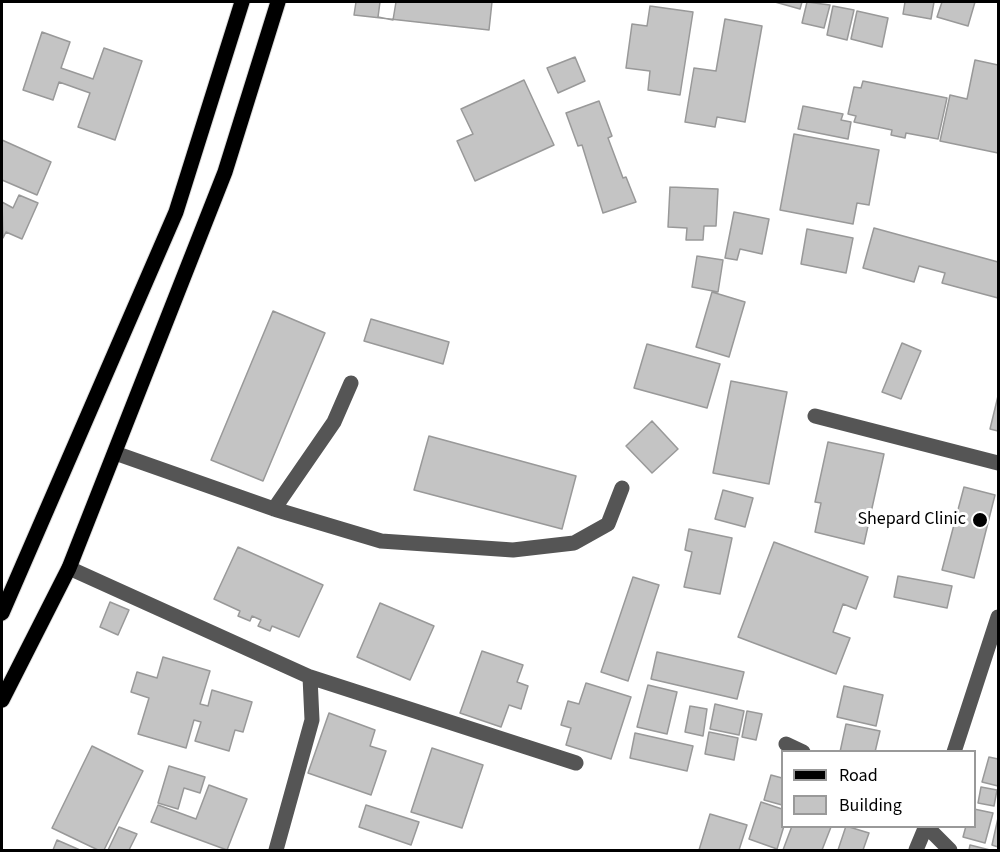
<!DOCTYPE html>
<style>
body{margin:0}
#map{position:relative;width:1000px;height:852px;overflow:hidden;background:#fff;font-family:"Source Sans 3",sans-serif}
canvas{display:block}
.frame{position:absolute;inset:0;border:3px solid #000;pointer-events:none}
.legend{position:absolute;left:781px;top:750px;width:195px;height:78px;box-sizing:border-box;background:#fff;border:2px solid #999;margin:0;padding:8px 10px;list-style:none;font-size:18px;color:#000}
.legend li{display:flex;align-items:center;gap:12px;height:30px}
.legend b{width:30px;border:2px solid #999}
</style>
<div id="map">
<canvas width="1000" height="852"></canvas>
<div class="frame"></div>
<ul class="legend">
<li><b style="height:8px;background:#000"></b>Road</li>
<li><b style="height:16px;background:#c4c4c4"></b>Building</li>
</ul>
</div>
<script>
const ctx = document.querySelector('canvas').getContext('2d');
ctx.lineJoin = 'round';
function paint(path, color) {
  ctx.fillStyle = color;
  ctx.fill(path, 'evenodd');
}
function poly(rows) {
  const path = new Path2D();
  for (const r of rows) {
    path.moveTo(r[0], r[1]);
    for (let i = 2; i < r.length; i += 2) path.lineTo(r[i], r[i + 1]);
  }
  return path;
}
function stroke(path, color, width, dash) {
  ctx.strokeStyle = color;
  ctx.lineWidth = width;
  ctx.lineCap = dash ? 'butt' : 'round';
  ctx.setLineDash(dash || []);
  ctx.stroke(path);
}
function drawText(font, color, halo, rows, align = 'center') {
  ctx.font = font + ' "Source Sans 3",sans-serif';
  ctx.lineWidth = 6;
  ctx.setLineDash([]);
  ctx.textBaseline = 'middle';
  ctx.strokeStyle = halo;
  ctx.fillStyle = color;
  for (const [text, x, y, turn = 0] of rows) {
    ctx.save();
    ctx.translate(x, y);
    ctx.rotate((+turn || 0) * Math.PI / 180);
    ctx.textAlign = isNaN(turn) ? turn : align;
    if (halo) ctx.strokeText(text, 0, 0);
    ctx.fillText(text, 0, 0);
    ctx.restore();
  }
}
const building = poly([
 [356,2,492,2,489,30,354,15,356,2],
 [380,2,396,2,393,20,378,17,380,2],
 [775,2,802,2,800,9,775,2],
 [807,2,830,5,824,28,802,23,807,2],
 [905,2,934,2,931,19,903,14,905,2],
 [942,2,975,2,968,26,937,17,942,2],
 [650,6,693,12,680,95,648,90,650,71,626,68,632,24,647,26,650,6],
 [833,6,854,10,847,40,827,35,833,6],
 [857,11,888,18,882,47,851,39,857,11],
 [725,19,762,26,745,122,717,117,715,127,685,122,694,68,716,71,725,19],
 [42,32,70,42,61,68,93,79,104,48,142,61,115,140,78,127,90,93,59,82,53,100,23,90,42,32],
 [575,57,585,81,558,93,547,68,575,57],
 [975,60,998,65,998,153,940,141,950,95,967,99,975,60],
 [524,80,554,145,475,181,457,141,473,134,461,109,524,80],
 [863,81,947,98,938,139,906,133,905,138,891,135,892,130,854,122,856,116,848,114,854,87,861,88,863,81],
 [599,101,612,136,608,138,623,178,626,177,636,202,603,213,582,145,578,146,566,113,599,101],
 [803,106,843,114,841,120,851,122,848,139,798,129,803,106],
 [794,134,879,150,869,205,857,203,853,224,780,210,794,134],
 [2,140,51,162,37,195,2,180,2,140],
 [670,187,718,189,716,226,704,226,703,240,686,240,687,228,668,227,670,187],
 [19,195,38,203,22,239,6,232,3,238,2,202,13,208,19,195],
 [734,212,769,219,762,254,740,249,737,260,725,258,734,212],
 [874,228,998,262,998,298,942,283,945,273,919,266,914,282,863,268,874,228],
 [807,229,853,238,846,273,801,264,807,229],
 [697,256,723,260,718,292,692,287,697,256],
 [712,292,745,302,729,357,696,347,712,292],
 [273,311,325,333,263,481,211,460,273,311],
 [371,319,449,342,443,364,364,341,371,319],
 [902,343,921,351,901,399,882,392,902,343],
 [647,344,720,364,707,408,634,388,647,344],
 [731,381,787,392,769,484,713,473,731,381],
 [998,396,998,431,990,429,998,396],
 [652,421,678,449,652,473,626,446,652,421],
 [429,436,576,476,562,529,414,490,429,436],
 [828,442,884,454,864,544,815,532,821,503,815,502,828,442],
 [964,487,995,495,974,578,942,570,964,487],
 [723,490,753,498,745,527,715,519,723,490],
 [689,529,732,538,720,594,684,587,692,552,685,550,689,529],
 [774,542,868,577,856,609,843,604,833,632,850,638,836,674,738,637,774,542],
 [238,547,323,585,299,637,272,626,270,631,258,626,261,620,252,616,250,621,238,616,240,611,214,599,238,547],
 [898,576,952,586,947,608,894,597,898,576],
 [633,577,659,585,628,681,601,672,633,577],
 [110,602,129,610,118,635,100,627,110,602],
 [380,603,434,626,410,680,357,657,380,603],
 [482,651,523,665,517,682,528,686,521,709,509,705,501,727,460,713,482,651],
 [657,652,744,672,737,699,651,679,657,652],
 [163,657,210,671,200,704,208,706,212,690,252,702,243,732,235,730,229,751,195,741,201,722,194,720,186,748,138,734,149,698,131,692,137,672,157,678,163,657],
 [586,683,631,697,611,759,566,745,571,728,561,725,568,701,579,704,586,683],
 [648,685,677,692,667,734,637,727,648,685],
 [844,686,883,695,876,726,837,717,844,686],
 [715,704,744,711,739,735,710,729,715,704],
 [690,706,707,709,703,736,685,732,690,706],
 [747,711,762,714,756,740,742,737,747,711],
 [329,713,375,730,370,746,386,751,371,795,308,773,329,713],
 [846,724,880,731,875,752,840,752,846,724],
 [709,732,738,738,734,760,705,754,709,732],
 [635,733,693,746,687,771,630,758,635,733],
 [92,746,143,771,104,850,98,850,52,828,92,746],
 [432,748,483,765,462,828,411,812,432,748],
 [989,757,998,759,998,786,982,782,989,757],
 [169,766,205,777,200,793,184,788,178,809,158,803,169,766],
 [771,775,782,778,782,805,764,800,771,775],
 [209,785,247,799,227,850,151,822,158,805,196,819,209,785],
 [981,787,997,790,994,806,978,803,981,787],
 [761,802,782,809,784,826,777,849,749,839,761,802],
 [366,805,419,822,411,845,359,827,366,805],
 [974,809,993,813,985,843,963,837,966,826,974,826,974,809],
 [710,814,747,825,739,850,699,850,710,814],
 [998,818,998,847,992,845,998,818],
 [792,826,830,826,831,827,822,850,783,850,792,826],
 [846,826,869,833,863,850,838,850,846,826],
 [119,827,137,834,129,850,108,850,119,827],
 [57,840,80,850,53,850,57,840],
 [970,845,990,850,969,850,970,845]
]);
paint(building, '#c4c4c4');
stroke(building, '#999', 1.5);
const major = poly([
 [2,613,176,212,242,2],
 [2,700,69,568,225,172,278,2]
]);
stroke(major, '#dbdbdb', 17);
stroke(poly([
 [815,416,998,463],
 [115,453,274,509,381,541,513,550,574,543,608,524,622,488],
 [274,509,334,422,351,383],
 [69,568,310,677,576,763],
 [786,744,803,752],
 [954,752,998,617],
 [926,826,950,850],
 [276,850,312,720,310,677],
 [916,850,926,826]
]), '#555', 15);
stroke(major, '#000', 15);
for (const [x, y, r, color] of [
 [980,520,8,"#000"]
]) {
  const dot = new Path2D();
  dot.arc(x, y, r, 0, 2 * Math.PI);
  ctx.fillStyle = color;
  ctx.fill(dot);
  stroke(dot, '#fff', 2);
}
drawText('18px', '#000', '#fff', [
 ["Shepard Clinic",966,520]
], 'right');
</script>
